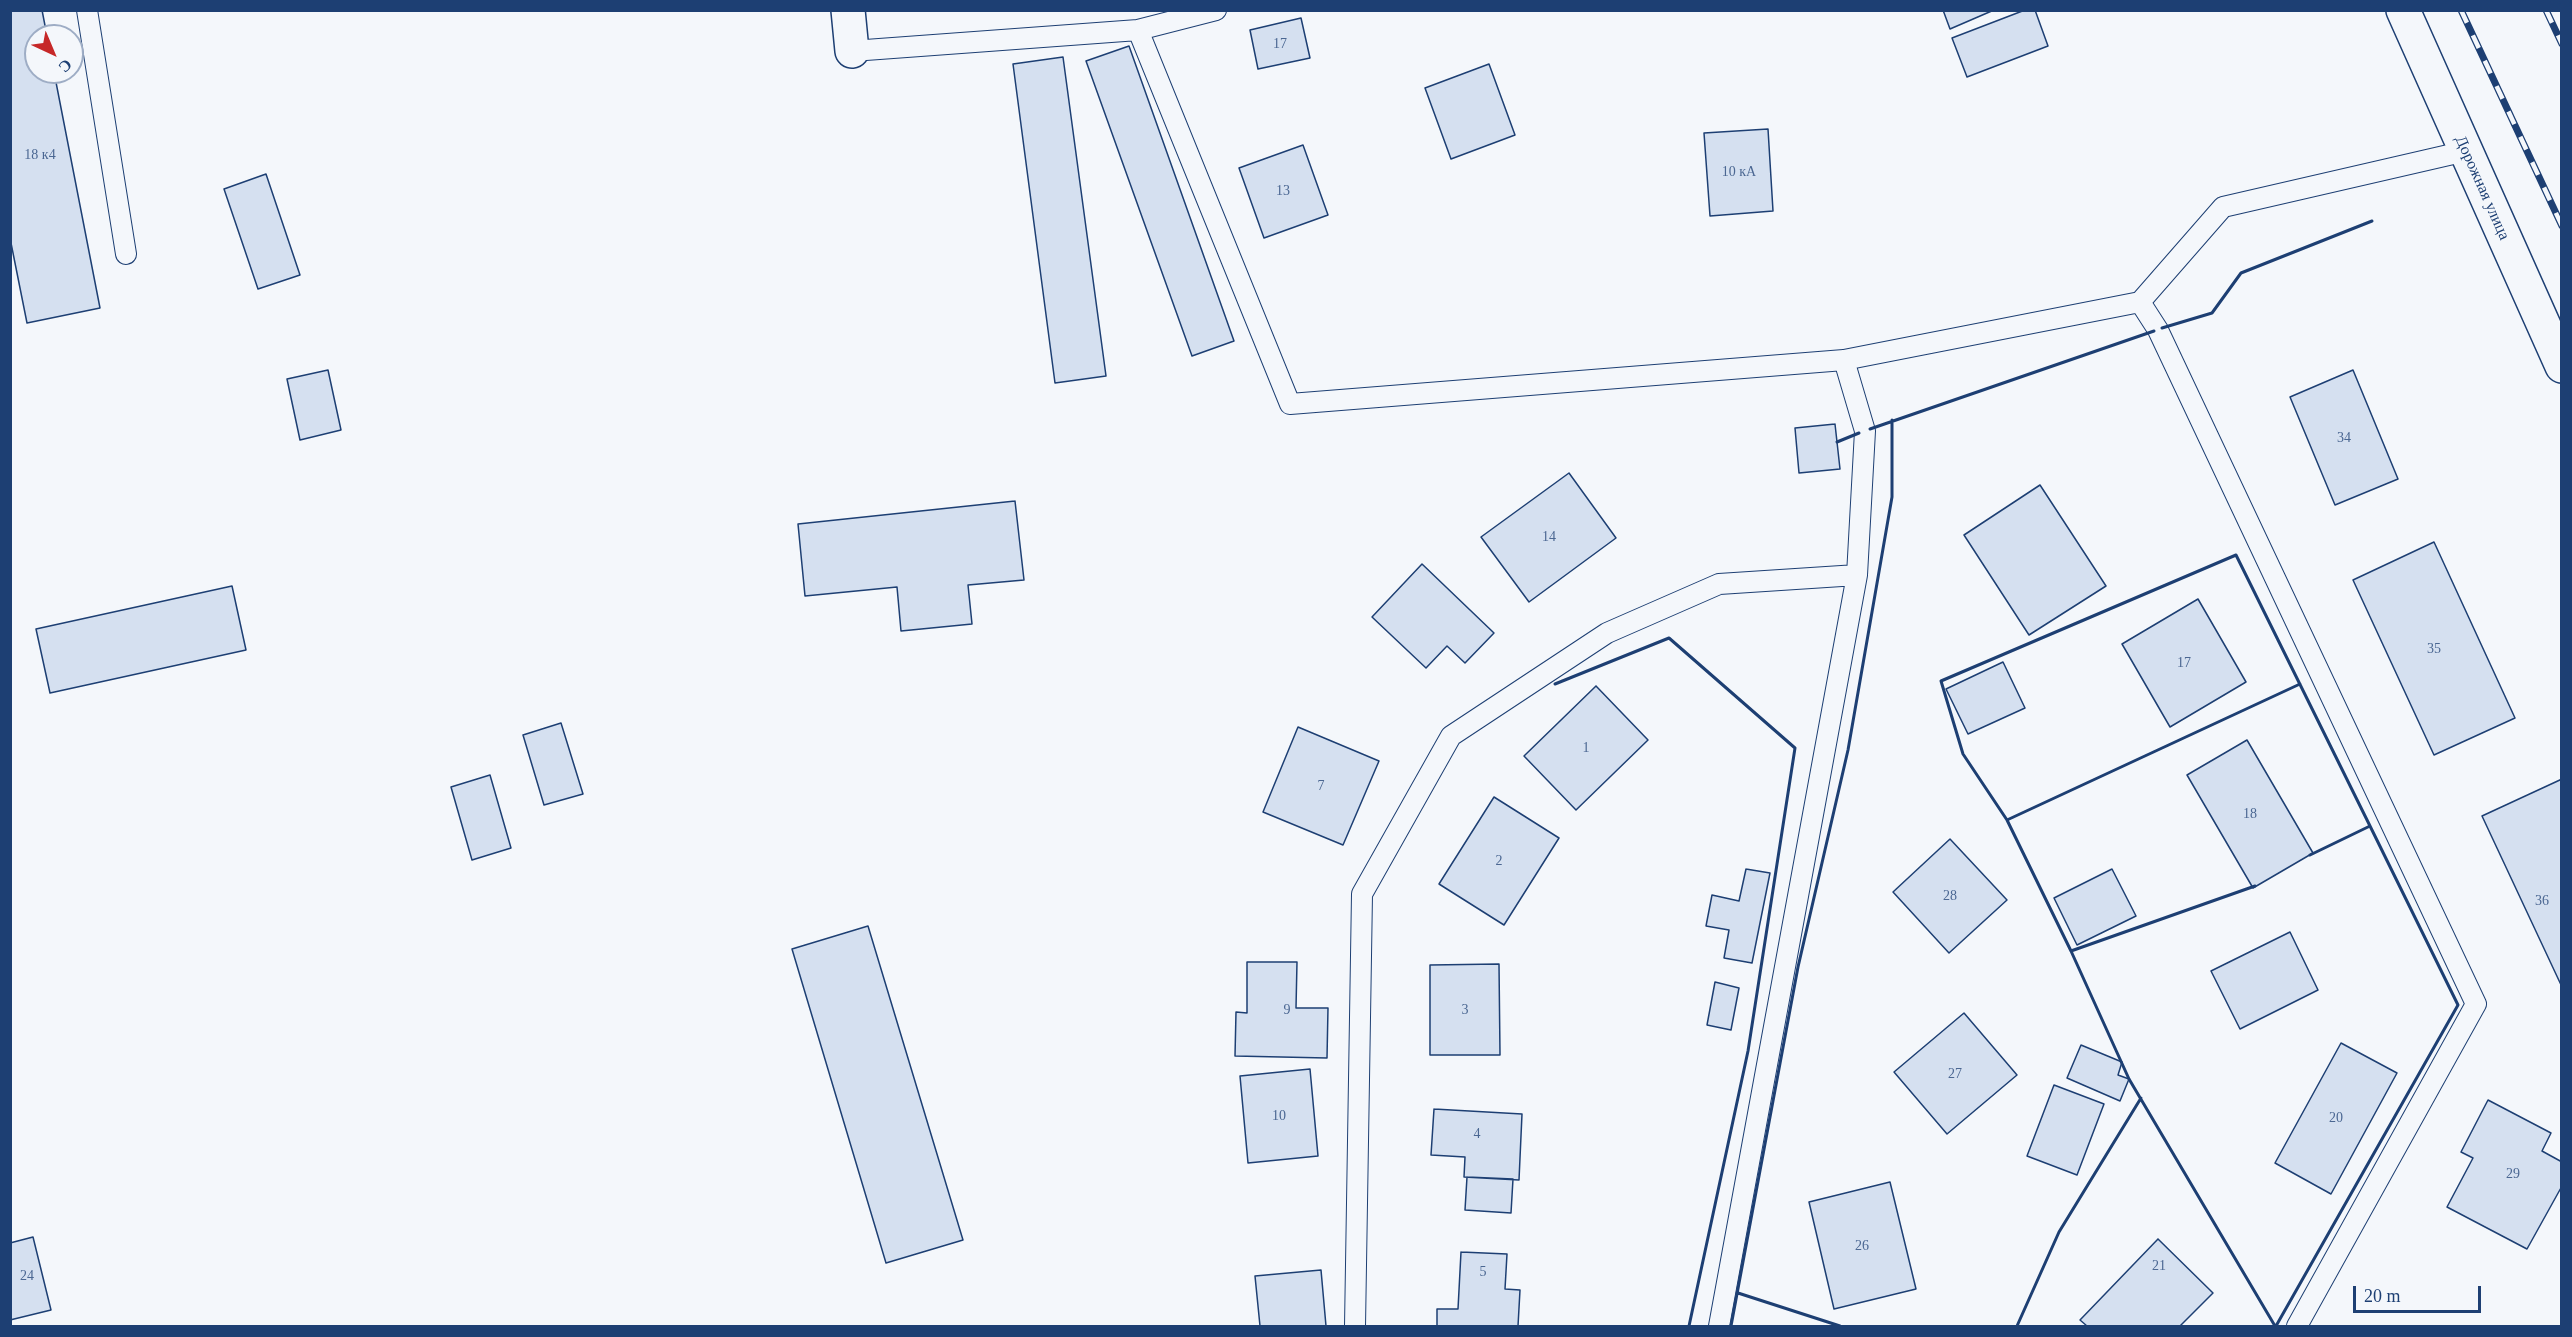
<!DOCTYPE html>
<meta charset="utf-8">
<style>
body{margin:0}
#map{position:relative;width:2572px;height:1337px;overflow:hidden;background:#f4f7fb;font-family:"Times New Roman",serif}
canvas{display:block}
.frame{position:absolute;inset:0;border:12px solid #1d3f73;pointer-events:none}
.north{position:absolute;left:24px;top:24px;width:60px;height:60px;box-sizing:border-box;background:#f4f7fb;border:2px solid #9eadc5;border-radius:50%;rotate:136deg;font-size:16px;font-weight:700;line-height:24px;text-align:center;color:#1d3f73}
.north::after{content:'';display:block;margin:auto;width:21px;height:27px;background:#c62828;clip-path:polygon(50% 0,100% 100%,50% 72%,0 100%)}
.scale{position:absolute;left:2353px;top:1286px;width:128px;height:27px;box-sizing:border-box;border:3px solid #1d3f73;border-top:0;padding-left:8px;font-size:18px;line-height:21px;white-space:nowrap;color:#1d3f73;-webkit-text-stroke:4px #f4f7fb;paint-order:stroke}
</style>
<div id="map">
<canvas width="2572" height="1337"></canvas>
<div class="frame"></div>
<div class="north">С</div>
<div class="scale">20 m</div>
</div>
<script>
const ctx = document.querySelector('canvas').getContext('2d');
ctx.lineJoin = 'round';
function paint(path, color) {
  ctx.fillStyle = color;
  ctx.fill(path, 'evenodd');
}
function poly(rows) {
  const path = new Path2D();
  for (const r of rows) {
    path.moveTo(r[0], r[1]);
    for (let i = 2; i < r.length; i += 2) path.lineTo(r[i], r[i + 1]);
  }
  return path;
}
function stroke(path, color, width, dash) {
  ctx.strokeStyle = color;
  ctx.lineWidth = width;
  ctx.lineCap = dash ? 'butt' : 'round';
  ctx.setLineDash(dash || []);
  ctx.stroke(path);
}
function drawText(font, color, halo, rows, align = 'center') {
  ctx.font = font + ' "Times New Roman",serif';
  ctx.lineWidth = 4.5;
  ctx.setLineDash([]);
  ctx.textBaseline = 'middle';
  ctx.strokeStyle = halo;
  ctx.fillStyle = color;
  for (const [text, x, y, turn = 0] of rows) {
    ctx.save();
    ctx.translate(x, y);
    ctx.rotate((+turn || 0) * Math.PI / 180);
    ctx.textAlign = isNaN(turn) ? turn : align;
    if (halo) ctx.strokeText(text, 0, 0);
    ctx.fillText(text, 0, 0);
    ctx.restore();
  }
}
const building = poly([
 [10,10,42,10,47,36,36,36,36,72,54,72,100,308,27,323,10,238,10,10],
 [1943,10,1994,10,1950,29,1943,10],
 [2025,10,2035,10,2048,46,1967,77,1952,38,2025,10],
 [1301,18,1310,58,1258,69,1250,30,1301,18],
 [1129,46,1234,341,1192,356,1086,61,1129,46],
 [1063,57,1106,376,1055,383,1013,64,1063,57],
 [1489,64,1515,135,1451,159,1425,88,1489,64],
 [1768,129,1773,211,1710,216,1704,133,1768,129],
 [1303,145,1328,215,1264,238,1239,168,1303,145],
 [266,174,300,275,258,289,224,189,266,174],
 [328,370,341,430,300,440,287,379,328,370],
 [2353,370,2398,479,2335,505,2290,397,2353,370],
 [1835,424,1840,469,1799,473,1795,428,1835,424],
 [1569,473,1616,538,1529,602,1481,537,1569,473],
 [2040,485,2106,586,2029,635,1964,535,2040,485],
 [1015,501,1024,580,968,585,972,624,901,631,897,587,805,596,798,524,1015,501],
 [2434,542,2515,718,2434,755,2353,580,2434,542],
 [1422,564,1494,633,1465,663,1447,646,1426,668,1372,617,1422,564],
 [232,586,246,650,50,693,36,629,232,586],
 [2198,599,2246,682,2170,727,2122,644,2198,599],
 [2003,662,2025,708,1968,734,1946,689,2003,662],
 [1596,686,1648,740,1576,810,1524,756,1596,686],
 [561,723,583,794,544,805,523,735,561,723],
 [1298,727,1379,761,1343,845,1263,812,1298,727],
 [2247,740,2313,853,2253,888,2187,775,2247,740],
 [490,775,511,848,472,860,451,787,490,775],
 [2562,779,2562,987,2482,816,2562,779],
 [1494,797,1559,838,1504,925,1439,884,1494,797],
 [1950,839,2007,900,1949,953,1893,892,1950,839],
 [1746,869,1770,873,1752,963,1724,958,1729,930,1706,926,1712,895,1739,901,1746,869],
 [2112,869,2136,916,2077,945,2054,898,2112,869],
 [868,926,963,1240,886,1263,792,949,868,926],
 [2290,932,2318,990,2240,1029,2211,971,2290,932],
 [1247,962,1297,962,1296,1008,1328,1008,1327,1058,1235,1056,1236,1012,1247,1013,1247,962],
 [1499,964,1500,1055,1430,1055,1430,965,1499,964],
 [1715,982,1739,988,1731,1030,1707,1025,1715,982],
 [1964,1013,2017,1075,1947,1134,1894,1072,1964,1013],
 [2341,1043,2397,1073,2331,1194,2275,1163,2341,1043],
 [2081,1045,2122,1062,2118,1075,2129,1079,2120,1101,2067,1078,2081,1045],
 [1310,1069,1318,1156,1248,1163,1240,1076,1310,1069],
 [2054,1085,2104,1104,2077,1175,2027,1156,2054,1085],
 [2488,1100,2551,1133,2542,1151,2562,1162,2562,1186,2527,1249,2447,1207,2473,1158,2461,1152,2488,1100],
 [1434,1109,1522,1114,1519,1180,1464,1177,1465,1157,1431,1155,1434,1109],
 [1467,1177,1513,1179,1511,1213,1465,1210,1467,1177],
 [1890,1182,1916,1289,1834,1309,1809,1202,1890,1182],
 [33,1237,51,1310,10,1320,10,1243,33,1237],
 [2158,1239,2213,1293,2180,1326,2087,1326,2080,1320,2158,1239],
 [1461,1252,1507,1254,1505,1289,1520,1290,1518,1326,1437,1326,1437,1309,1458,1309,1461,1252],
 [1321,1270,1326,1326,1260,1326,1255,1276,1321,1270]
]);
paint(building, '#d5e0f0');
stroke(building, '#1d3f73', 1.5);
const service = poly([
 [87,10,126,254],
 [1138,30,1290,404,1844,360,2140,302,2223,207,2466,151],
 [852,51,1138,30,1216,10],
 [2140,302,2158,330,2476,1004,2297,1326],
 [1355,1326,1362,894,1451,736,1607,633,1719,584,1857,575],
 [1719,1326,1857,575,1865,431,1844,360]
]);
const minor = poly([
 [848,10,852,51],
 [2403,10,2562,366]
]);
stroke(service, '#1d3f73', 22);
stroke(minor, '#1d3f73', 36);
stroke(service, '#f4f7fb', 20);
stroke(minor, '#f4f7fb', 33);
const rail = poly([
 [2461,10,2562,226],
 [2546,10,2562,44]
]);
stroke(rail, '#1d3f73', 7);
stroke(rail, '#f4f7fb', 4.5, [14]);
stroke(poly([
 [2162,328,2212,313,2241,273,2372,221],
 [1870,429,2154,331],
 [1837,442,1859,433],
 [1555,684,1669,638,1795,748,1748,1051,1689,1326],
 [2007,820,2300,684],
 [2071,951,2255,886],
 [1738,1293,1840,1326],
 [1731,1326,1798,967,1848,750,1892,497,1892,420],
 [2017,1326,2059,1232,2141,1098],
 [2275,1326,2129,1079,2071,951,2007,820,1963,754,1941,681,2236,555,2370,826,2310,855],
 [2276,1326,2458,1005,2370,826]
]), '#1d3f73', 3);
drawText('14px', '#4b6792', null, [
 ["17",1280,44],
 ["18 к4",40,155],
 ["10 кА",1739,172],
 ["13",1283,191],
 ["34",2344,438],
 ["14",1549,537],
 ["35",2434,649],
 ["17",2184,663],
 ["1",1586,748],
 ["7",1321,786],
 ["18",2250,814],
 ["2",1499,861],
 ["28",1950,896],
 ["36",2542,901],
 ["9",1287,1010],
 ["3",1465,1010],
 ["27",1955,1074],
 ["10",1279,1116],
 ["20",2336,1118],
 ["4",1477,1134],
 ["29",2513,1174],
 ["26",1862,1246],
 ["21",2159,1266],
 ["5",1483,1272],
 ["24",27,1276]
]);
drawText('16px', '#1d3f73', '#f4f7fb', [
 ["Дорожная улица",2482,188,66]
]);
</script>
